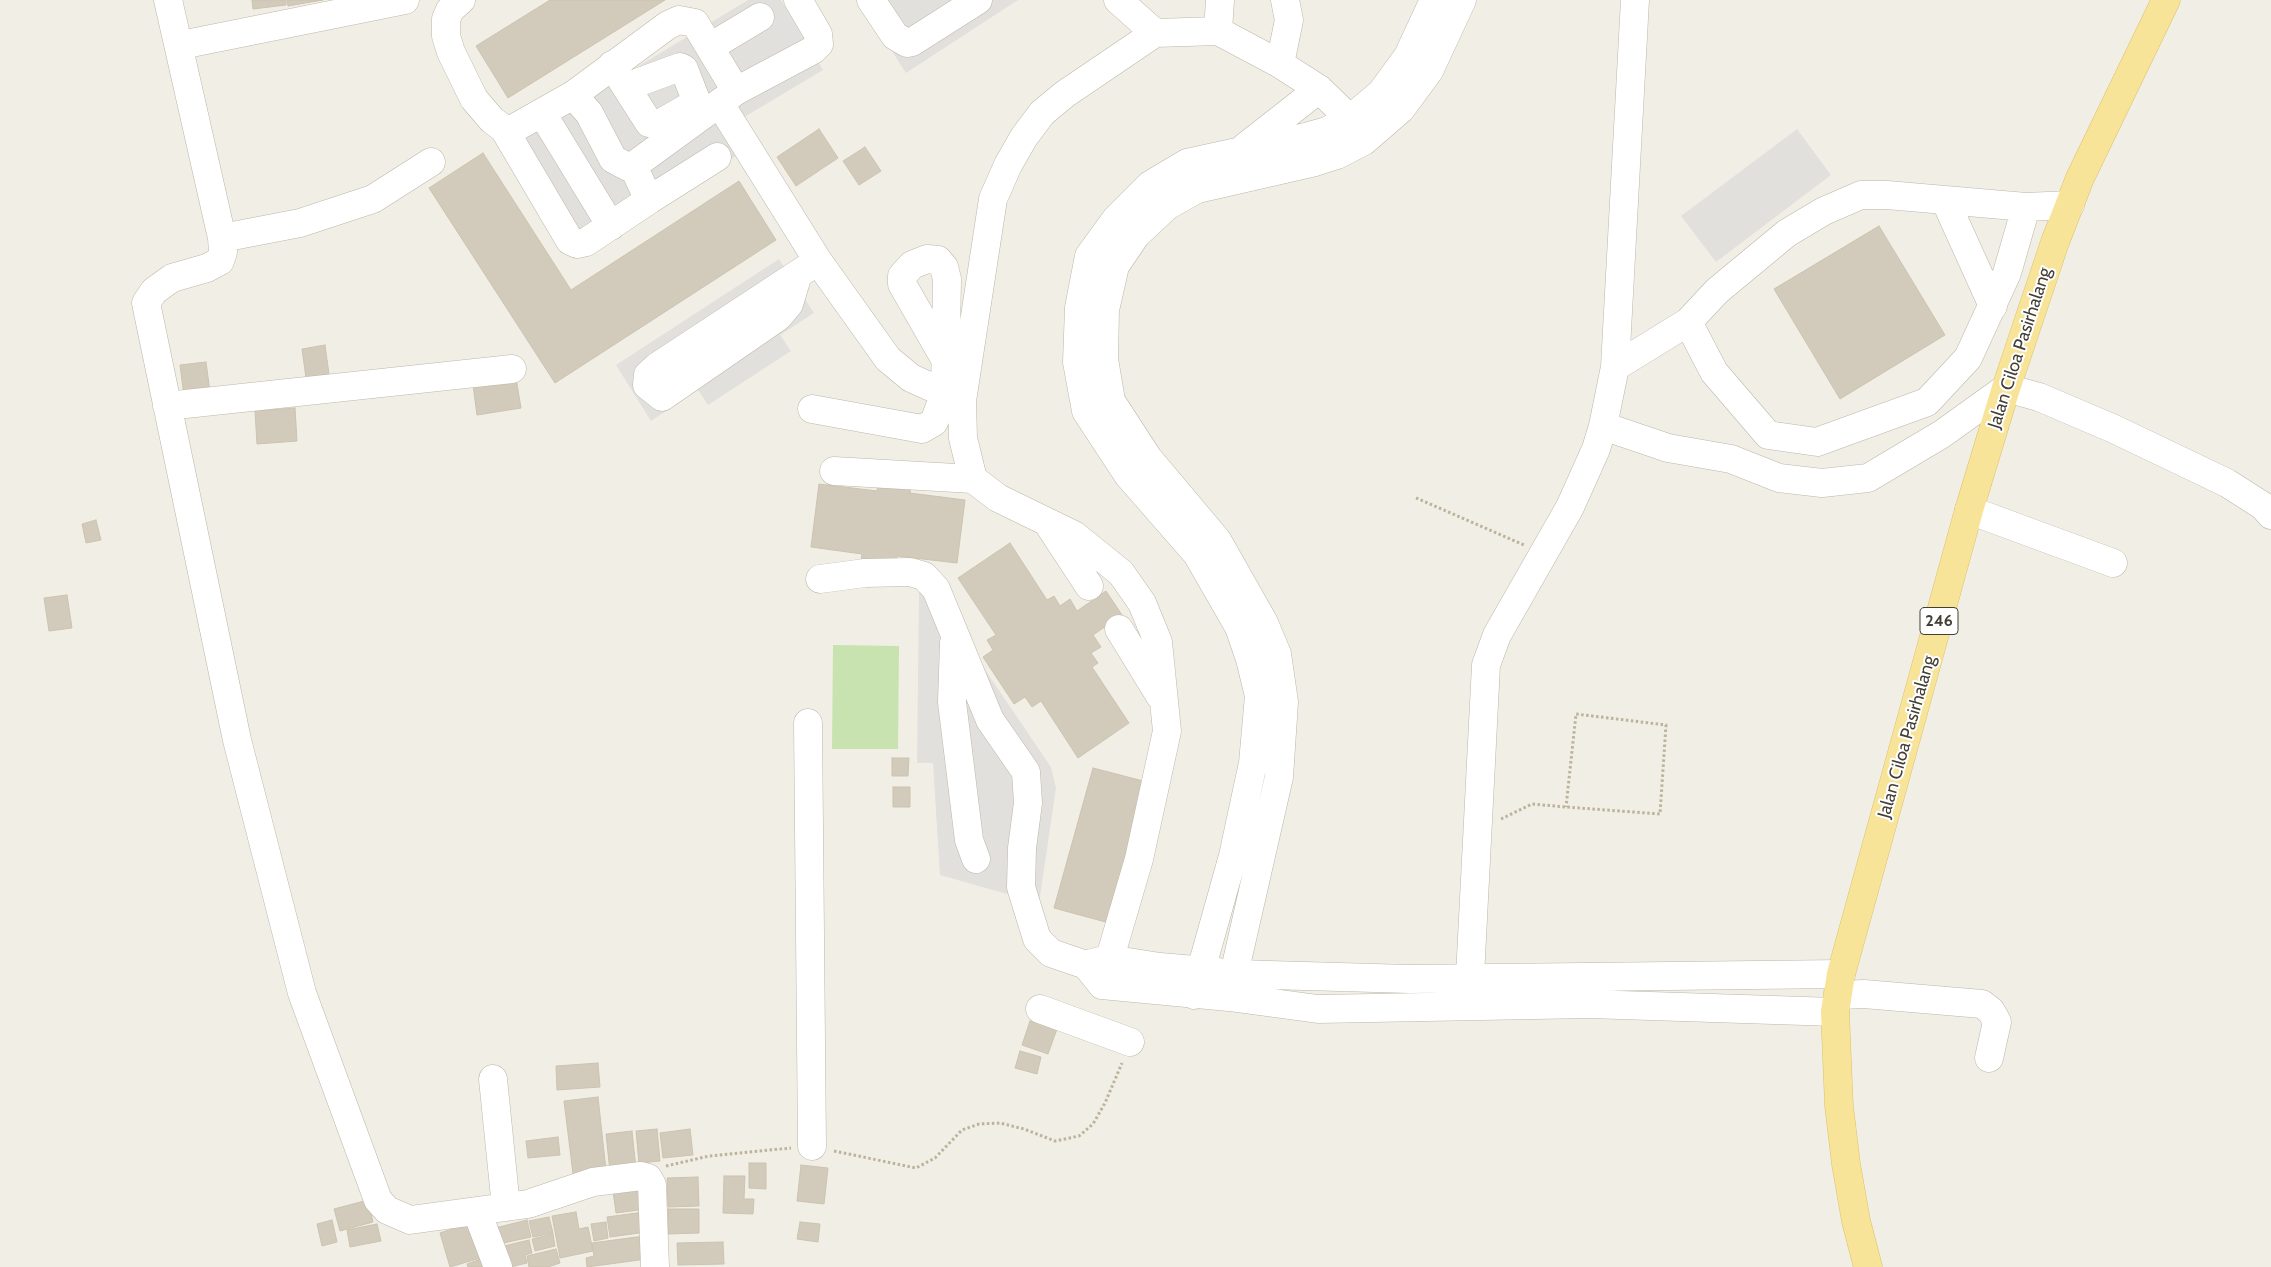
<!DOCTYPE html>
<style>
body{margin:0}
canvas{display:block;background:#f1eee5}
</style>
<canvas width="2271" height="1267"></canvas>
<script>
const ctx = document.querySelector('canvas').getContext('2d');
ctx.lineJoin = 'round';
function paint(path, color) {
  ctx.fillStyle = color;
  ctx.fill(path, 'evenodd');
}
function poly(rows) {
  const path = new Path2D();
  for (const r of rows) {
    path.moveTo(r[0], r[1]);
    for (let i = 2; i < r.length; i += 2) path.lineTo(r[i], r[i + 1]);
  }
  return path;
}
function stroke(path, color, width, dash) {
  ctx.strokeStyle = color;
  ctx.lineWidth = width;
  ctx.lineCap = dash ? 'butt' : 'round';
  ctx.setLineDash(dash || []);
  ctx.stroke(path);
}
function drawText(font, color, halo, rows, align = 'center') {
  ctx.font = font + ' Cabin,sans-serif';
  ctx.lineWidth = 4;
  ctx.setLineDash([]);
  ctx.textBaseline = 'middle';
  ctx.strokeStyle = halo;
  ctx.fillStyle = color;
  for (const [text, x, y, turn = 0] of rows) {
    ctx.save();
    ctx.translate(x, y);
    ctx.rotate((+turn || 0) * Math.PI / 180);
    ctx.textAlign = isNaN(turn) ? turn : align;
    if (halo) ctx.strokeText(text, 0, 0);
    ctx.fillText(text, 0, 0);
    ctx.restore();
  }
}
paint(poly([
 [833,645,899,646,898,749,832,749]
]), '#c8e3b0');
paint(poly([
 [748,0,781,0,823,70,721,131,736,156,583,248,518,139],
 [859,0,1018,0,906,73],
 [1797,129,1831,175,1716,262,1681,216],
 [779,259,814,313,780,335,791,351,708,405,698,390,651,421,616,365],
 [919,590,981,664,1051,767,1056,788,1039,903,940,875,933,763,917,763]
]), '#e2e0dd');
const building = poly([
 [252,0,286,0,286,5,253,9,252,0],
 [287,0,323,0,288,6,287,0],
 [550,0,665,0,508,98,476,46,550,0],
 [819,129,838,158,796,186,777,157,819,129],
 [865,147,881,171,859,185,843,161,865,147],
 [483,153,571,290,739,181,776,240,555,383,429,188,483,153],
 [1879,226,1945,335,1840,399,1774,289,1879,226],
 [325,345,329,374,306,378,302,349,325,345],
 [206,362,210,392,184,396,180,365,206,362],
 [516,378,521,408,477,415,473,385,516,378],
 [295,408,297,441,257,444,255,411,295,408],
 [878,481,911,486,910,493,965,500,957,563,897,556,896,565,861,561,862,554,811,547,819,484,877,491,878,481],
 [96,520,101,540,86,543,82,524,96,520],
 [1010,543,1047,600,1054,596,1060,606,1070,599,1077,611,1106,591,1122,615,1093,635,1101,647,1091,653,1098,663,1092,667,1129,723,1078,758,1041,701,1032,707,1025,697,1014,704,983,657,993,650,987,640,996,635,958,578,1010,543],
 [67,595,72,628,49,631,44,598,67,595],
 [892,758,909,758,908,776,892,776,892,758],
 [1093,768,1151,783,1113,924,1054,908,1093,768],
 [893,787,910,787,910,807,893,807,893,787],
 [1030,1021,1057,1029,1048,1054,1022,1045,1030,1021],
 [1020,1051,1041,1057,1037,1074,1015,1068,1020,1051],
 [598,1063,600,1087,557,1090,556,1066,598,1063],
 [598,1097,606,1170,573,1174,564,1101,598,1097],
 [657,1129,660,1161,639,1163,636,1131,657,1129],
 [690,1129,693,1155,663,1158,660,1133,690,1129],
 [632,1131,636,1169,610,1172,606,1134,632,1131],
 [558,1137,560,1155,528,1158,526,1141,558,1137],
 [749,1163,766,1163,766,1189,749,1188,749,1163],
 [801,1165,828,1168,824,1204,797,1201,801,1165],
 [724,1176,745,1176,744,1199,754,1199,753,1214,723,1213,724,1176],
 [698,1177,699,1206,668,1207,667,1178,698,1177],
 [643,1187,646,1209,616,1213,613,1191,643,1187],
 [368,1200,373,1222,340,1231,334,1209,368,1200],
 [668,1209,699,1209,699,1233,668,1234,668,1209],
 [576,1212,579,1229,588,1227,593,1251,560,1258,552,1216,576,1212],
 [644,1212,647,1232,610,1237,607,1217,644,1212],
 [549,1217,553,1233,533,1237,529,1221,549,1217],
 [332,1220,337,1242,322,1246,317,1224,332,1220],
 [527,1220,531,1237,499,1244,495,1228,527,1220],
 [476,1221,487,1256,450,1267,440,1233,476,1221],
 [606,1222,608,1238,594,1241,591,1224,606,1222],
 [800,1222,820,1224,818,1242,797,1239,800,1222],
 [377,1224,381,1241,350,1247,347,1230,377,1224],
 [553,1234,555,1246,535,1251,532,1239,553,1234],
 [644,1236,647,1259,587,1267,586,1258,594,1256,592,1243,644,1236],
 [529,1240,532,1253,525,1255,527,1263,510,1267,500,1247,529,1240],
 [723,1242,724,1264,678,1265,677,1243,723,1242],
 [556,1249,560,1263,548,1267,529,1267,527,1256,556,1249],
 [492,1255,496,1267,468,1267,467,1264,492,1255]
]);
paint(building, '#d2cbbb');
stroke(building, '#ccc3af', 1);
const minor = poly([
 [168,0,222,238,223,252,220,261,207,268,172,278,154,291,146,303,237,740,302,993,378,1200,387,1210,410,1220,528,1204,593,1182,641,1176,648,1178,652,1185,655,1267],
 [461,0,450,10,446,19,446,36,451,52,474,99,492,120,504,129,511,130,573,95,589,113,613,159,628,167,633,166,736,91,813,50,819,44,818,34,798,0],
 [871,0,895,36,907,43,912,42,978,0],
 [1118,0,1155,33],
 [1462,0,1429,71,1401,109,1364,141,1337,155,1315,162,1197,189,1167,206,1136,235,1115,266,1105,310,1104,359,1111,401,1148,458,1217,540,1264,623,1277,654,1284,702,1279,777,1234,974,1410,979,1841,974],
 [1218,31,1220,0],
 [180,44,191,43,405,0],
 [710,47,760,17],
 [1280,64,1289,20,1285,0],
 [612,65,649,123,659,124,694,104,696,100,684,69,680,67,626,87],
 [573,95,668,25,679,20,695,23,736,91],
 [720,104,818,261,888,359,911,378,958,399],
 [542,113,611,226],
 [504,129,570,241,577,244,586,242,649,200,633,166],
 [1245,147,1319,89],
 [649,200,717,157],
 [1945,200,1993,306],
 [2026,207,2007,273,1968,358,1927,402,1817,442,1768,435,1714,372,1688,322,1717,291,1787,233,1824,211,1861,195,1887,195,2026,207,2070,205],
 [222,238,300,223,373,199,431,162],
 [798,274,789,304,778,317,662,397,647,385,648,375,658,366,798,274,818,261],
 [1615,367,1688,322],
 [167,406,512,369],
 [812,409,922,429,934,422,945,393,947,279,944,267,938,260,927,259,912,265,902,276,902,284,945,359],
 [1603,426,1668,448,1731,459,1779,478,1822,483,1868,478,1942,434,2006,388,2039,397,2114,429,2227,483,2263,506,2271,515],
 [834,471,973,479],
 [1969,510,2113,563],
 [1049,525,1089,586],
 [820,579,865,573,910,572,924,576,936,589,990,720,1026,772,1028,803,1022,848,1021,887,1037,939,1051,953,1086,965,1102,985,1229,997,1318,1009,1589,1004,1835,1012],
 [1119,629,1160,696],
 [954,643,952,702,969,840,976,859],
 [808,723,812,1146],
 [1092,963,1109,959,1160,967,1218,972],
 [1102,985,1139,859,1167,731,1158,642,1142,603,1121,573,1074,535,998,498,973,479,963,438,962,401,993,199,1008,165,1024,137,1042,113,1065,94,1155,33,1218,31,1280,64,1319,89,1350,119,1364,141],
 [1194,995,1233,856,1253,763,1259,696,1250,659,1239,627,1197,554,1128,475,1086,411,1077,362,1079,308,1089,256,1116,219,1150,185,1187,163,1306,137,1327,131,1350,119,1381,93,1408,56,1434,0],
 [1839,995,1864,994,1982,1004,1991,1011,1997,1022,1989,1058],
 [1469,996,1486,665,1497,635,1570,507,1596,449,1603,426,1615,367,1635,0],
 [1040,1009,1130,1042],
 [493,1079,506,1207],
 [477,1212,498,1267]
]);
const major = poly([
 [1868,1267,1856,1221,1846,1164,1839,1106,1835,1012,1841,974,1969,510,2006,388,2055,242,2080,178,2166,0]
]);
stroke(minor, '#bcb7a8', 29);
stroke(major, '#dbc269', 29);
stroke(poly([
 [1416,498,1524,545],
 [1501,819,1532,804,1566,807,1660,814,1666,725,1576,714,1566,807],
 [834,1151,916,1168,935,1158,962,1130,979,1124,1000,1123,1024,1129,1055,1141,1079,1136,1093,1124,1105,1103,1122,1063],
 [666,1166,709,1156,791,1148]
]), '#bdb39a', 3, [2.5, 2.5]);
stroke(minor, '#fff', 28);
stroke(major, '#f7e498', 28);
for (const [x, y, w] of [
 [1939,621,38]
]) {
  const box = new Path2D();
  box.roundRect(x - w / 2, y - 13.5, w, 27, 4);
  ctx.fillStyle = '#fff';
  ctx.fill(box);
  stroke(box, '#433f35', 1);
}
drawText('bold 16px', '#433f35', null, [
 ["246",1939,621]
]);
drawText('18px', '#433f35', '#fff', [
 ["Jalan Ciloa Pasirhalang",2020,348,-72],
 ["Jalan Ciloa Pasirhalang",1907,737,-74]
]);
</script>
